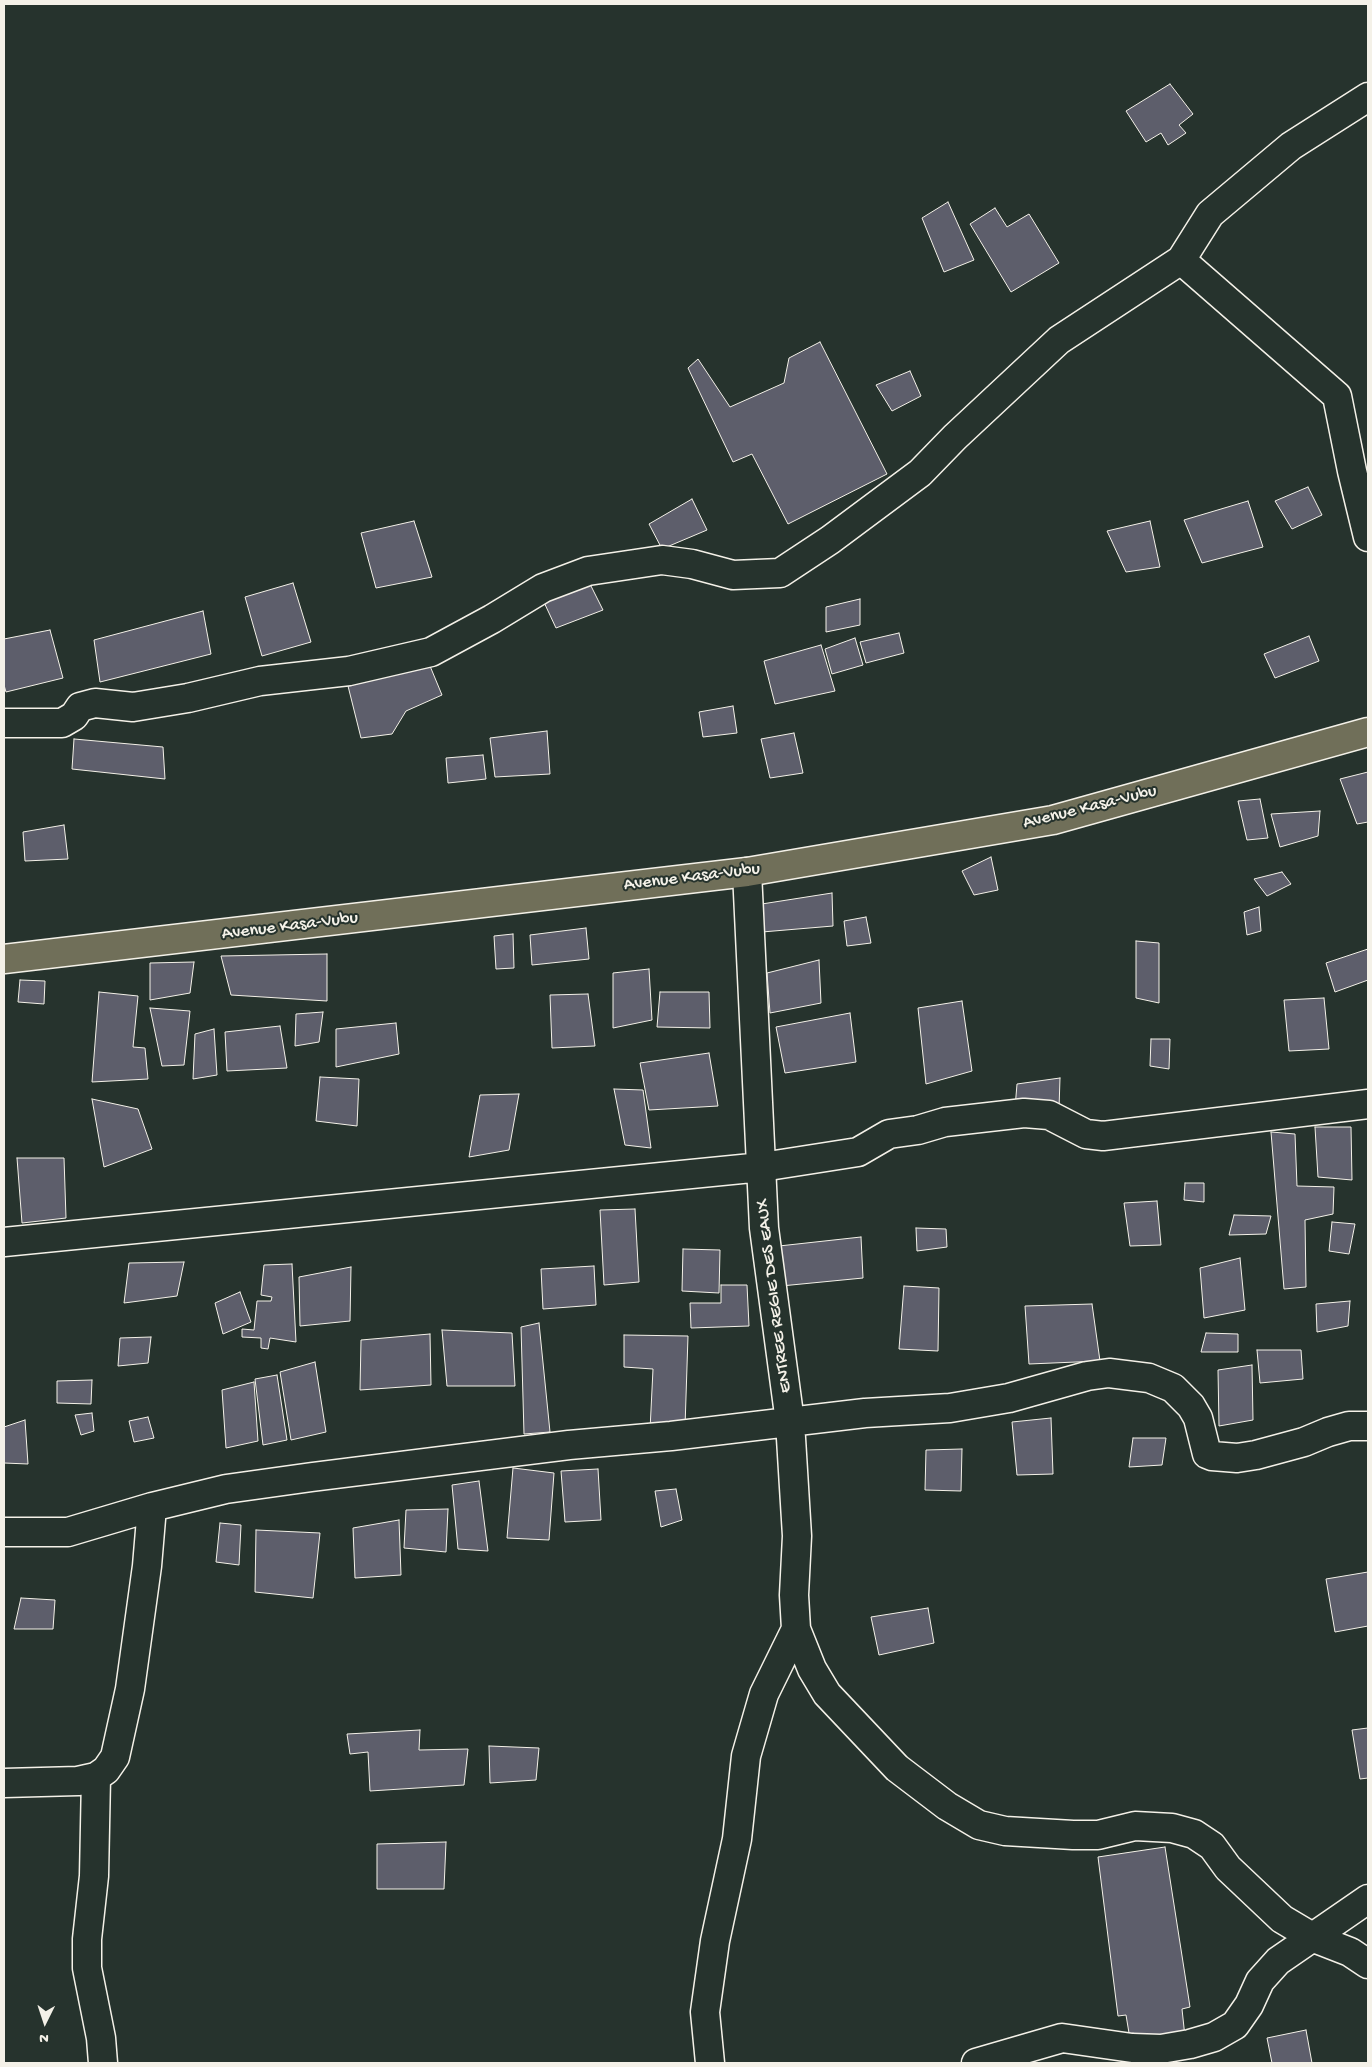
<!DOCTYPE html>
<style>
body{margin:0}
#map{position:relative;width:1372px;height:2067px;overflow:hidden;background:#26332d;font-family:"Gochi Hand",sans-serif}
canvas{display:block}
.frame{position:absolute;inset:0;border:5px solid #f4f1e8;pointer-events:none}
.north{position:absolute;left:20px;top:1997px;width:50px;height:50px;-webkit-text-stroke:4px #26332d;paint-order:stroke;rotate:184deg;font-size:14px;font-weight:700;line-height:20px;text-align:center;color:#f4f1e8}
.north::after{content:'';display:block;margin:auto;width:18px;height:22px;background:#f4f1e8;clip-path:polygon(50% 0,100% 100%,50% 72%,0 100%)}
</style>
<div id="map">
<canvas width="1372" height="2067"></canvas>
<div class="frame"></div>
<div class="north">N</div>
</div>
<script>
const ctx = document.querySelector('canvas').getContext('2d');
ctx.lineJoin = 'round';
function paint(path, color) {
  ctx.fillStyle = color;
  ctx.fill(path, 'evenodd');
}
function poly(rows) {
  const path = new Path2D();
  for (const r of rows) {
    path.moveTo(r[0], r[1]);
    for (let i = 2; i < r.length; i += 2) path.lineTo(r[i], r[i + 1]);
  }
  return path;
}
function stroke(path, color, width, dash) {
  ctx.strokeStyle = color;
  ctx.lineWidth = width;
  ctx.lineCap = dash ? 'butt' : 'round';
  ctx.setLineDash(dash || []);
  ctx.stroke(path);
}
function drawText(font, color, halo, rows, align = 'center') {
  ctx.font = font + ' "Gochi Hand",sans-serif';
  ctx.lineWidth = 4;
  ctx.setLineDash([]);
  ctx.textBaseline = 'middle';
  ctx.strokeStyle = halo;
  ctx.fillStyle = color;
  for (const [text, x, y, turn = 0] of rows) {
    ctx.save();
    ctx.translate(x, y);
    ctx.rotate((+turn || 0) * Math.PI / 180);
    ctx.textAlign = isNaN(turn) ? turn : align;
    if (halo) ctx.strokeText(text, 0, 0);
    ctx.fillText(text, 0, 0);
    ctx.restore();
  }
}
const building = poly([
 [1170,84,1193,114,1179,125,1186,133,1168,145,1161,133,1146,142,1126,111,1170,84],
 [948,202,974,260,944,272,922,218,948,202],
 [995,208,1007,227,1029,214,1059,263,1011,292,970,224,995,208],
 [820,342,887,474,788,524,752,454,733,462,688,368,698,359,730,407,784,383,789,358,820,342],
 [910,371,921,396,892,411,876,385,910,371],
 [1308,487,1322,515,1292,529,1275,501,1308,487],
 [692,499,707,530,662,549,649,524,692,499],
 [1248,501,1263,547,1202,563,1184,520,1248,501],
 [414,521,432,577,376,588,361,533,414,521],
 [1150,521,1160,567,1126,572,1107,531,1150,521],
 [588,580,603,610,556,628,542,598,588,580],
 [293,583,311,642,262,656,245,597,293,583],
 [860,599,860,625,826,632,826,607,860,599],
 [203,611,211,654,100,682,94,640,203,611],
 [50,630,63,678,6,692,4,685,4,639,50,630],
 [899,633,904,653,866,663,860,642,899,633],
 [1309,636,1319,661,1275,678,1264,654,1309,636],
 [855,638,863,665,832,674,825,649,855,638],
 [821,645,835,691,775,704,764,661,821,645],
 [430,666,442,695,406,711,392,734,361,738,348,686,430,666],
 [733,706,737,733,703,737,699,712,733,706],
 [547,731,550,774,495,777,490,738,547,731],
 [794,733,803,773,770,778,761,739,794,733],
 [74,739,163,747,165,779,72,769,74,739],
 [483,755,486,779,448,783,446,758,483,755],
 [1368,772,1368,822,1357,824,1340,779,1368,772],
 [1260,799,1268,838,1247,840,1238,801,1260,799],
 [1320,811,1318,836,1280,847,1271,814,1320,811],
 [64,825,68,859,25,861,23,832,64,825],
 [991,857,998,890,974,895,962,871,991,857],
 [1282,872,1291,884,1267,896,1254,879,1282,872],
 [832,893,833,926,762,932,749,906,832,893],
 [1259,907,1261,931,1247,935,1244,912,1259,907],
 [866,917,871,943,847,946,844,921,866,917],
 [586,928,589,959,532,965,530,935,586,928],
 [513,934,514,968,496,969,494,936,513,934],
 [1136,941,1159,943,1159,1003,1136,998,1136,941],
 [1368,949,1368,980,1335,992,1326,963,1368,949],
 [327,954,327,1001,231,995,221,956,327,954],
 [819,960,821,1003,770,1013,767,973,819,960],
 [194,962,190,993,150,1000,150,963,194,962],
 [649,969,652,1020,613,1028,613,973,649,969],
 [20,980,45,981,44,1004,18,1002,20,980],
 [99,992,138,996,133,1047,145,1048,148,1079,92,1082,99,992],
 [660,992,709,992,710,1028,657,1027,660,992],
 [588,994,595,1046,552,1048,550,995,588,994],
 [1324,998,1329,1049,1289,1051,1284,1000,1324,998],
 [962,1001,972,1071,926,1084,918,1008,962,1001],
 [150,1008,190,1011,184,1065,162,1066,150,1008],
 [323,1012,319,1042,295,1046,296,1014,323,1012],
 [850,1013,856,1062,785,1073,776,1027,850,1013],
 [396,1023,399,1054,336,1067,336,1029,396,1023],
 [280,1026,287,1068,227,1071,225,1032,280,1026],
 [214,1029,217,1075,193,1079,195,1034,214,1029],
 [1151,1039,1170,1039,1169,1069,1150,1066,1151,1039],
 [709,1053,718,1106,649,1110,640,1063,709,1053],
 [320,1077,359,1079,357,1126,316,1121,320,1077],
 [1060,1078,1059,1109,1015,1108,1017,1084,1060,1078],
 [614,1089,643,1090,651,1148,625,1145,614,1089],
 [519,1094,509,1150,469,1157,480,1095,519,1094],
 [92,1099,138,1109,152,1149,104,1167,92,1099],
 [1315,1127,1351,1127,1352,1180,1318,1177,1315,1127],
 [1271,1132,1295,1134,1297,1186,1334,1187,1333,1214,1305,1220,1306,1287,1284,1289,1271,1132],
 [17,1158,64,1158,66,1218,22,1223,17,1158],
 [1185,1183,1204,1183,1204,1202,1184,1200,1185,1183],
 [1157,1201,1161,1245,1130,1246,1124,1203,1157,1201],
 [635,1209,639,1282,604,1285,600,1210,635,1209],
 [1234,1215,1271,1216,1266,1234,1229,1235,1234,1215],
 [1332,1222,1355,1224,1349,1254,1329,1251,1332,1222],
 [916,1228,946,1229,947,1247,917,1251,916,1228],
 [861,1237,863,1278,781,1286,779,1246,861,1237],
 [683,1249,720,1250,719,1293,682,1291,683,1249],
 [1240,1258,1245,1310,1204,1318,1200,1268,1240,1258],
 [184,1262,177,1296,124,1303,129,1263,184,1262],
 [292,1264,296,1342,270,1338,268,1349,261,1348,261,1338,242,1337,242,1329,254,1330,257,1301,271,1301,272,1297,261,1295,264,1265,292,1264],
 [594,1266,596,1305,543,1309,541,1269,594,1266],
 [351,1267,350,1321,300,1326,299,1277,351,1267],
 [721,1285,747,1285,749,1326,691,1328,690,1303,721,1303,721,1285],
 [904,1286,939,1288,938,1351,899,1349,904,1286],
 [240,1292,251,1322,223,1334,215,1303,240,1292],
 [1350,1301,1348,1326,1317,1332,1316,1304,1350,1301],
 [1092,1304,1100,1361,1029,1364,1025,1306,1092,1304],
 [539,1323,550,1432,524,1434,521,1327,539,1323],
 [442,1330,512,1333,515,1386,447,1386,442,1330],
 [1206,1333,1238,1334,1238,1352,1201,1352,1206,1333],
 [430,1334,431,1385,360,1390,361,1340,430,1334],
 [624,1335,688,1336,685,1427,650,1430,653,1369,624,1367,624,1335],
 [151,1337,148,1363,118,1366,120,1338,151,1337],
 [1257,1350,1301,1350,1303,1379,1260,1383,1257,1350],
 [315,1362,326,1432,291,1440,280,1372,315,1362],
 [1252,1365,1253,1420,1219,1426,1218,1370,1252,1365],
 [277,1375,287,1440,263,1445,255,1379,277,1375],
 [92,1380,91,1404,57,1403,57,1381,92,1380],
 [254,1382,258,1441,226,1448,222,1390,254,1382],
 [92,1413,94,1431,81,1435,75,1415,92,1413],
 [148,1417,154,1438,134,1442,129,1421,148,1417],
 [1051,1418,1053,1474,1017,1475,1012,1422,1051,1418],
 [25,1420,28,1464,4,1463,4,1427,25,1420],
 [1133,1438,1166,1438,1162,1465,1129,1467,1133,1438],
 [962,1449,961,1491,925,1490,926,1450,962,1449],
 [513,1468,554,1473,549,1540,507,1538,513,1468],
 [598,1469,601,1520,565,1522,561,1471,598,1469],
 [479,1481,488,1551,458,1549,452,1485,479,1481],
 [676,1489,682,1520,661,1527,655,1491,676,1489],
 [448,1509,446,1552,404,1548,406,1510,448,1509],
 [399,1520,401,1575,355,1578,353,1528,399,1520],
 [220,1523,241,1525,239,1565,216,1562,220,1523],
 [256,1530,320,1533,313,1598,255,1592,256,1530],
 [1368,1572,1368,1626,1335,1632,1326,1579,1368,1572],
 [21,1598,55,1600,53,1629,14,1629,21,1598],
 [928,1608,934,1643,879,1655,871,1617,928,1608],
 [1368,1728,1368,1778,1360,1779,1352,1730,1368,1728],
 [420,1730,419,1750,468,1749,464,1785,370,1791,368,1752,350,1754,347,1734,420,1730],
 [489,1746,539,1748,536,1780,490,1783,489,1746],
 [446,1842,444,1889,377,1889,377,1844,446,1842],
 [1165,1847,1190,2007,1182,2009,1185,2037,1131,2045,1126,2015,1118,2016,1098,1857,1165,1847],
 [1306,2030,1312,2063,1272,2063,1267,2038,1306,2030]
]);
paint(building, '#5d5e6b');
stroke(building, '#f4f1e8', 1);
const street = poly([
 [1181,260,1337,396,1352,471,1368,537],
 [4,723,62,723,74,716,80,707,95,703,133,707,188,698,260,681,349,671,431,652,492,619,543,588,588,571,662,560,692,564,733,575,780,573,830,540,920,473,955,437,1059,340,1181,260,1210,214,1291,146,1368,97],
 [747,872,764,1228,790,1422,797,1536,794,1595,796,1629,812,1669,827,1694,897,1768,947,1806,979,1825,1005,1831,1073,1835,1098,1835,1135,1826,1172,1828,1194,1834,1212,1846,1228,1868,1282,1919,1314,1938,1350,1952,1368,1964],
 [4,1242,762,1167,858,1152,889,1134,918,1130,945,1122,1024,1113,1049,1115,1086,1134,1103,1136,1368,1104],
 [4,1532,68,1532,152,1507,226,1489,312,1477,569,1445,671,1436,865,1413,950,1408,1009,1398,1087,1376,1109,1373,1149,1378,1173,1388,1191,1406,1198,1418,1207,1454,1212,1456,1237,1458,1256,1455,1304,1442,1328,1432,1349,1426,1368,1426],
 [96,1777,94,1876,87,1939,87,1968,101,2038,103,2063],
 [4,1783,78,1781,96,1777,106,1770,115,1757,130,1689,147,1566,152,1507],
 [710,2063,705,2012,715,1941,737,1839,746,1756,764,1694,796,1629],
 [976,2063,1062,2038,1132,2048,1161,2049,1190,2044,1214,2037,1235,2025,1249,2005,1260,1981,1278,1961,1368,1899]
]);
const highway = poly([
 [4,959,747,872,1053,820,1368,732]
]);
stroke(street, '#f4f1e8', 31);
stroke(highway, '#f4f1e8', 31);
stroke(street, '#26332d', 28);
stroke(highway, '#706f59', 28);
drawText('18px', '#f4f1e8', '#26332d', [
 ["Avenue Kasa-Vubu",1090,808,-14],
 ["Avenue Kasa-Vubu",692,878,-7],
 ["Avenue Kasa-Vubu",290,927,-7],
 ["ENTREE REGIE DES EAUX",775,1296,-97]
]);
</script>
